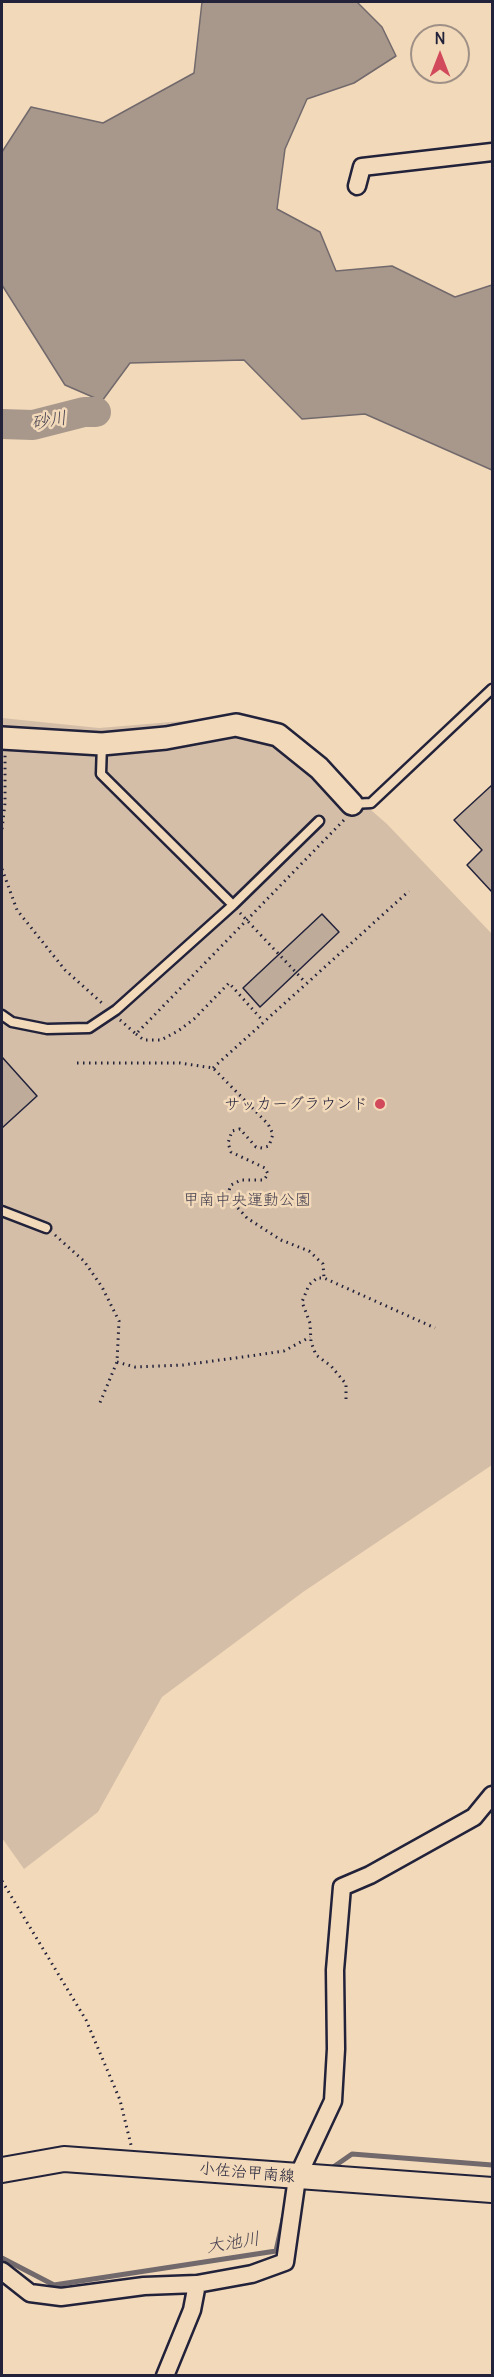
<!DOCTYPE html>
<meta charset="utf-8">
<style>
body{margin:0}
#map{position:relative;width:494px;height:2377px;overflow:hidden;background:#f2d9b9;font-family:Delius,sans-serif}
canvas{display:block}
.frame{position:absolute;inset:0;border:3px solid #22223b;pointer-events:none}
.north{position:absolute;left:410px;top:24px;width:60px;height:60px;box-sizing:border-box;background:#f2d9b9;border:2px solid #9f9087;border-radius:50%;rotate:0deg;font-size:16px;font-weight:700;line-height:24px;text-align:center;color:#22223b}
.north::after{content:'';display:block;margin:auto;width:21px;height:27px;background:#d1495b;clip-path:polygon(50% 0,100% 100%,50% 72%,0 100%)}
</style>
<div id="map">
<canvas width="494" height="2377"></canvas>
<div class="frame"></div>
<div class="north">N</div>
</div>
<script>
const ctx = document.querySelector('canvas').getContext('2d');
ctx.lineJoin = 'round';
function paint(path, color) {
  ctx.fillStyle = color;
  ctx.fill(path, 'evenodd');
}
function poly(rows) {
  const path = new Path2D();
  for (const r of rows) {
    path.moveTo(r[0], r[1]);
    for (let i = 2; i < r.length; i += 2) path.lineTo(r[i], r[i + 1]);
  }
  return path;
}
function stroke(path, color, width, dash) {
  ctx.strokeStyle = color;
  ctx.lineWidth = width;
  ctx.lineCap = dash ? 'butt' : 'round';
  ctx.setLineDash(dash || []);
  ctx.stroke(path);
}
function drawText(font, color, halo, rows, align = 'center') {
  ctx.font = font + ' Delius,"Klee One",sans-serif';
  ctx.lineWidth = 5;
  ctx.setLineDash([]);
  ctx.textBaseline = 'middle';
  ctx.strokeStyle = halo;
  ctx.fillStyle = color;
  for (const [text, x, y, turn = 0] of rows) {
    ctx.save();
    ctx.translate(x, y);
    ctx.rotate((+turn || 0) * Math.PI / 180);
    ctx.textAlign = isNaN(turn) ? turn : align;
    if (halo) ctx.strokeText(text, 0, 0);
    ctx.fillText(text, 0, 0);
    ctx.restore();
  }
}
paint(poly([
 [2,718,99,728,220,718,277,728,387,824,492,934,492,1465,303,1592,162,1697,98,1812,24,1869,2,1838]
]), '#d4bea7');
const water = poly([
 [202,2,357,2,382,27,396,56,354,83,307,99,285,149,277,209,320,232,336,271,392,266,455,297,492,285,492,470,365,414,302,419,244,360,130,363,102,401,65,385,2,285,2,152,31,107,103,123,194,73,202,2]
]);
paint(water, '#a8988c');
stroke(water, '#72696c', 1.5);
stroke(poly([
 [329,2170,352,2154,492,2165],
 [2,2258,54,2285,276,2251,284,2215]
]), '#72696c', 5);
stroke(poly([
 [2,424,33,425,84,412,96,412]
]), '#a8988c', 30);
const building = poly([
 [492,785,492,892,467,865,482,850,454,820,492,785],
 [322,914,339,932,260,1007,243,988,322,914],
 [2,1057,37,1096,2,1128,2,1057]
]);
paint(building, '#beab9a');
stroke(building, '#22223b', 1.5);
const service = poly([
 [102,744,101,774,233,905],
 [352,804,371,803,492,689],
 [2,1015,12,1022,47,1029,89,1028,116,1010,233,905,319,821],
 [2,1211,46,1228]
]);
const minor = poly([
 [357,186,362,167,492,152],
 [2,2271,30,2293,61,2297,144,2286,197,2284],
 [165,2376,192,2310,197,2284,252,2274,285,2262,297,2178,333,2101,336,2049,335,1970,342,1887,370,1875,474,1817,492,1795]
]);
const tertiary = poly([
 [2,738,102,744,166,738,236,725,278,735,319,768,352,804]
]);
const secondary = poly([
 [2,2170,64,2159,492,2190]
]);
stroke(service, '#22223b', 13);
stroke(minor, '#22223b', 21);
stroke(tertiary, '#22223b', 26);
stroke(secondary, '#22223b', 28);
stroke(poly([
 [2,829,5,803,5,754],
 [2,869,17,910,65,970,104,1005],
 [240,913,305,982],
 [120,1020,136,1034,344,820],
 [136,1034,144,1040,161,1040,178,1031,194,1019,229,983,263,1021],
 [77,1063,180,1063,213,1068,268,1124,273,1134,269,1146,262,1148,256,1147,240,1129,232,1131,228,1143,231,1152,265,1168,268,1174,264,1180,241,1180,231,1185,227,1196,247,1218,281,1240,309,1251,323,1264,324,1278],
 [213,1068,409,891],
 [55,1235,84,1261,102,1287,119,1321,117,1362,99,1405],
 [117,1362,135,1367,183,1365,250,1356,284,1351,310,1337],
 [346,1399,346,1384,331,1366,316,1355,311,1342,310,1323,302,1302,309,1285,317,1278,324,1278,435,1328],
 [2,1881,86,2020,120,2100,131,2145]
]), '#22223b', 3, [1.5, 4.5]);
stroke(service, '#f2d9b9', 8);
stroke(minor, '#f2d9b9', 16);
stroke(tertiary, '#f2d9b9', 21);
stroke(secondary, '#f2d9b9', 24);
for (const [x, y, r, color] of [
 [380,1104,6,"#d1495b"]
]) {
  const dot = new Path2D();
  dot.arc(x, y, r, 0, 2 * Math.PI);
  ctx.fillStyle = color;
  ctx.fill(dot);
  stroke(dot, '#f2d9b9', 2);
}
drawText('16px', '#22223b', '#f2d9b9', [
 ["サッカーグラウンド",368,1104]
], 'right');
drawText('16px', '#464151', '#f2d9b9', [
 ["甲南中央運動公園",247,1200]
]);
drawText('16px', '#22223b', '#f2d9b9', [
 ["小佐治甲南線",247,2173,5]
]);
drawText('italic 18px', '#4a4553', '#f2d9b9', [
 ["砂川",49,421,-9],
 ["大池川",233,2243,-9]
]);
</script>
